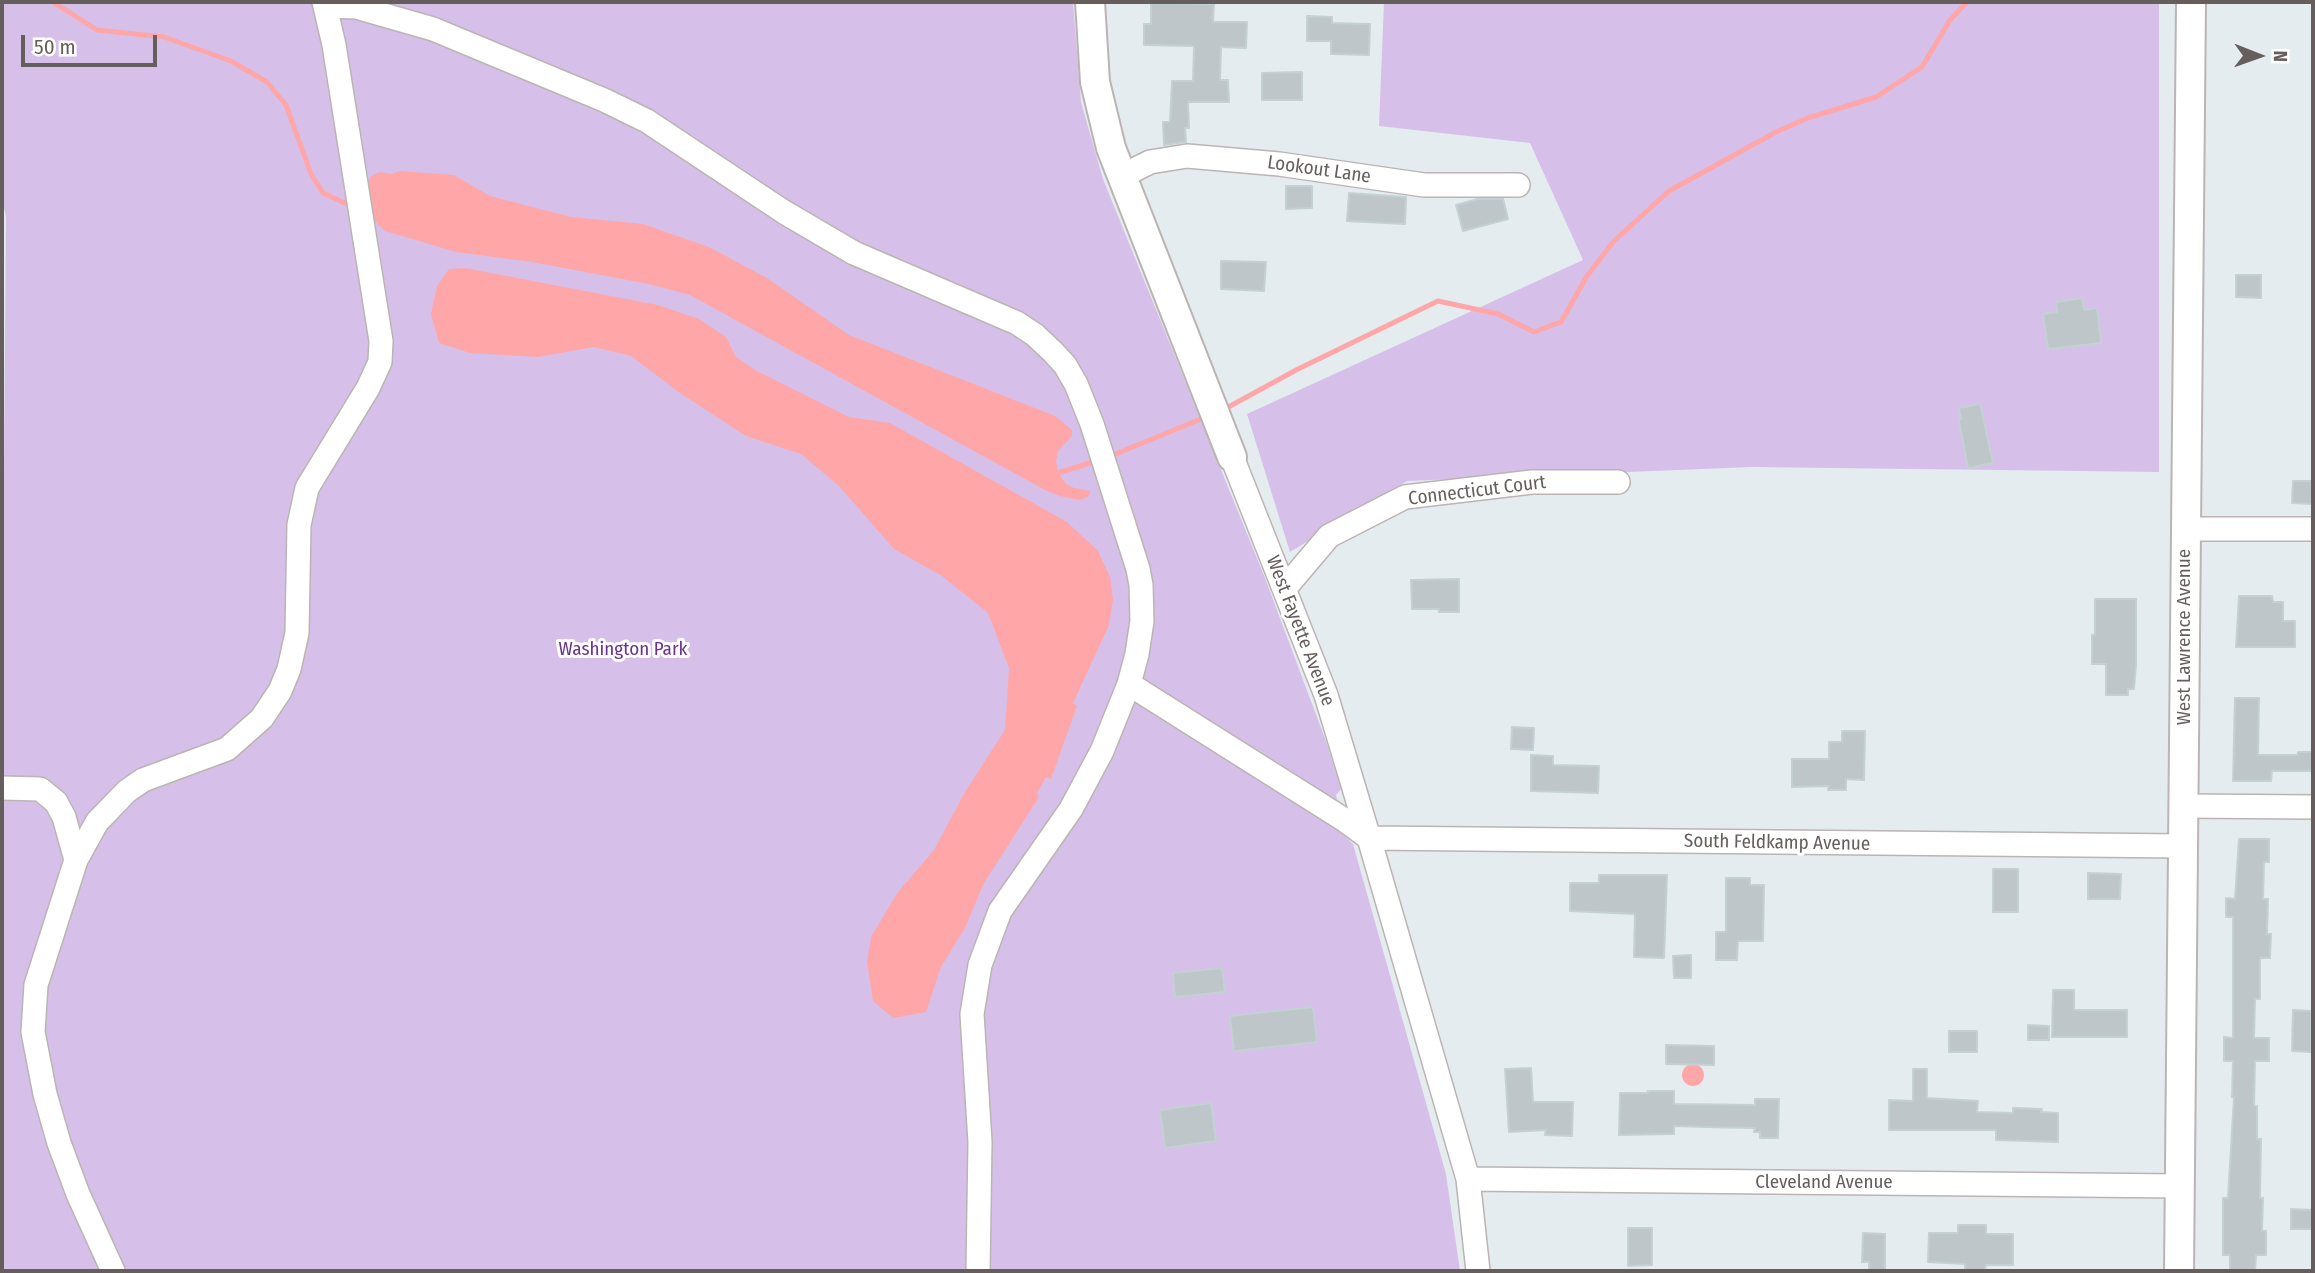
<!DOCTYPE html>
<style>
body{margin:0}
#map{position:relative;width:2315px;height:1273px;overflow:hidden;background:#e5ecf0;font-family:"Fira Sans Condensed",sans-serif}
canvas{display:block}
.frame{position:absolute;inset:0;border:4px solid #665e5d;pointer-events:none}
.north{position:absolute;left:2224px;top:21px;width:70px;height:70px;-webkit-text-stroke:5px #fff;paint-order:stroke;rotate:91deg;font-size:19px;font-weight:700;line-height:28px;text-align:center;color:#665e5d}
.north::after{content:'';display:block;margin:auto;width:24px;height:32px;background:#665e5d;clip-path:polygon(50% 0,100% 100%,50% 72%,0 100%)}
.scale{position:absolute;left:21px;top:35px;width:136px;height:32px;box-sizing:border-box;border:4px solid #665e5d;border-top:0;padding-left:9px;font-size:21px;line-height:24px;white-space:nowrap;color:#665e5d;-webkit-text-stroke:5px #fff;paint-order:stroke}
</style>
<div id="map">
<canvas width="2315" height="1273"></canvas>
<div class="frame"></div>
<div class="north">N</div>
<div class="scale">50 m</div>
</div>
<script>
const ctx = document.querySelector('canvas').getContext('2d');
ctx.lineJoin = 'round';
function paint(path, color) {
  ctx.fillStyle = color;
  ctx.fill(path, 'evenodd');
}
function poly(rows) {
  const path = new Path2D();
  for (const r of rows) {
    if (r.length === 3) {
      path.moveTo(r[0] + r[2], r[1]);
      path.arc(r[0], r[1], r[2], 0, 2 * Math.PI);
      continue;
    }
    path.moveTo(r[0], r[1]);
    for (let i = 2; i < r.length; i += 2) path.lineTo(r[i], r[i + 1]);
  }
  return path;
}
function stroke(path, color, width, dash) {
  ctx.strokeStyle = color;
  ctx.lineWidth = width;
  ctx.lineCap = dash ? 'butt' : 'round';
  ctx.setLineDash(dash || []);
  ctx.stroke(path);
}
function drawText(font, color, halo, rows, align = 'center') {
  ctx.font = font + ' "Fira Sans Condensed",sans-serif';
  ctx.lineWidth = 6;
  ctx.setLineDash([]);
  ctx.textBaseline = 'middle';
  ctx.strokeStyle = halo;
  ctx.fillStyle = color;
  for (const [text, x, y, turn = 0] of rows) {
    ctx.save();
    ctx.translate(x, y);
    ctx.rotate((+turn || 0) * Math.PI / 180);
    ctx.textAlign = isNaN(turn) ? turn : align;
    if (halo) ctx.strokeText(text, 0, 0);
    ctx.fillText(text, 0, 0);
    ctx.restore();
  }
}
paint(poly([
 [2,2,1073,2,1081,102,1103,179,1265,578,1327,744,1341,789,1336,795,1347,838,1353,844,1446,1174,1460,1271,2,1271,2,720,6,217,2,197],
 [1384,2,2159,2,2159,472,1752,467,1407,481,1290,552,1247,414,1583,260,1530,143,1379,126]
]), '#d6c0e9');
paint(poly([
 [400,171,454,175,490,196,571,217,643,224,709,247,767,278,849,335,1055,416,1072,430,1072,436,1058,451,1056,461,1058,473,1066,484,1074,488,1090,491,1088,497,1079,500,1060,496,1045,490,690,295,649,284,532,262,456,252,385,231,372,218,367,185,371,176,380,172,392,174],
 [465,268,658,305,699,319,726,337,736,357,755,370,849,417,890,423,1067,522,1098,551,1110,577,1113,599,1109,625,1073,703,1077,706,1051,779,1046,777,1037,793,1039,797,984,883,965,928,941,967,926,1012,893,1018,873,1001,867,962,871,937,898,892,934,850,965,792,1005,730,1009,668,988,613,942,576,894,549,839,486,801,454,746,436,680,393,631,356,594,347,538,357,470,353,439,343,431,314,437,286,449,269],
 [1693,1075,11]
]), '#ffa6a8');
stroke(poly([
 [53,2,97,30,164,37,231,61,267,82,286,105,311,174,323,193,347,204,354,203],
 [1221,411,1298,369,1438,301,1498,314,1534,332,1561,322,1587,276,1614,241,1669,191,1776,132,1808,118,1876,97,1922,67,1950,20,1967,2],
 [1108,457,1206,417],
 [1058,473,1099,460]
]), '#ffa6a8', 5);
const building = poly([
 [1151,3,1214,4,1213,22,1247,22,1246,48,1221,47,1220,80,1228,80,1229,102,1188,102,1189,128,1185,128,1186,142,1164,145,1163,122,1170,122,1172,81,1193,81,1194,46,1144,45,1144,24,1151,24,1151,3],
 [1307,16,1332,17,1332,23,1370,24,1369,55,1331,54,1331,41,1307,41,1307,16],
 [1302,72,1302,100,1262,100,1262,73,1302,72],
 [1286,186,1312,186,1312,208,1286,209,1286,186],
 [1349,193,1406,197,1405,224,1347,221,1349,193],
 [1478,199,1503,199,1508,219,1463,231,1456,205,1478,199],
 [1221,261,1266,262,1264,291,1221,289,1221,261],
 [2236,275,2261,275,2261,298,2236,297,2236,275],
 [2082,298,2084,310,2097,308,2101,343,2048,349,2043,314,2057,312,2056,302,2082,298],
 [1980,404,1993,463,1968,468,1959,420,1961,419,1959,408,1980,404],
 [2293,481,2313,481,2313,504,2292,503,2293,481],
 [1459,579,1459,612,1439,612,1439,609,1412,609,1411,580,1459,579],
 [2239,596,2272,596,2273,602,2283,602,2283,621,2295,621,2295,647,2236,647,2239,596],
 [2095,599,2136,599,2136,665,2134,689,2128,689,2128,695,2106,695,2106,664,2092,664,2092,635,2095,635,2095,599],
 [2235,698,2259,698,2258,755,2298,755,2298,752,2313,752,2313,771,2272,771,2271,781,2233,781,2235,698],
 [1512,727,1534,728,1533,750,1511,749,1512,727],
 [1842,731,1865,731,1864,780,1846,779,1846,790,1828,790,1829,786,1792,787,1792,759,1829,759,1829,742,1842,742,1842,731],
 [1531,755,1553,756,1553,765,1599,766,1598,793,1531,791,1531,755],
 [2239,839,2269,839,2269,862,2264,862,2263,899,2268,899,2267,934,2271,934,2270,958,2260,958,2260,999,2255,999,2254,1038,2269,1038,2269,1061,2255,1061,2254,1106,2257,1106,2257,1139,2261,1139,2260,1198,2263,1198,2262,1231,2266,1231,2266,1255,2256,1255,2255,1271,2230,1271,2230,1255,2223,1255,2223,1198,2228,1198,2234,1097,2232,1097,2233,1061,2224,1061,2224,1037,2233,1038,2233,917,2226,917,2226,898,2235,899,2239,839],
 [1993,869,2018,869,2018,912,1993,912,1993,869],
 [2088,873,2121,874,2120,899,2088,899,2088,873],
 [1599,875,1667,875,1664,958,1634,957,1635,914,1570,911,1570,883,1599,883,1599,875],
 [1726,878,1750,878,1750,885,1764,885,1763,941,1738,941,1737,960,1716,960,1716,932,1726,932,1726,878],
 [1691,955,1691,978,1674,978,1673,956,1691,955],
 [1222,968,1225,992,1175,997,1173,973,1222,968],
 [2053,990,2074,990,2074,1010,2127,1010,2127,1037,2052,1037,2053,990],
 [1313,1007,1317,1042,1234,1051,1230,1016,1313,1007],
 [2293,1010,2311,1011,2311,1052,2292,1051,2293,1010],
 [2028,1025,2049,1026,2049,1040,2028,1040,2028,1025],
 [1949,1031,1977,1031,1977,1052,1949,1052,1949,1031],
 [1666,1045,1714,1046,1714,1065,1666,1064,1666,1045],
 [1531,1068,1533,1102,1573,1102,1572,1136,1545,1135,1546,1130,1509,1132,1505,1069,1531,1068],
 [1913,1069,1927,1069,1927,1098,1978,1101,1977,1112,2013,1113,2013,1108,2042,1109,2041,1112,2058,1113,2058,1142,1996,1140,1996,1130,1889,1130,1889,1100,1913,1101,1913,1069],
 [1648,1091,1674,1091,1674,1104,1755,1105,1755,1099,1779,1099,1778,1138,1760,1138,1760,1132,1754,1132,1755,1128,1706,1127,1674,1126,1674,1134,1619,1135,1620,1093,1648,1093,1648,1091],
 [1211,1103,1216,1141,1165,1148,1160,1110,1211,1103],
 [2291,1209,2312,1210,2312,1229,2291,1229,2291,1209],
 [1958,1225,1986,1225,1986,1234,2013,1234,2013,1265,1986,1265,1985,1270,1965,1270,1965,1264,1928,1262,1929,1233,1958,1233,1958,1225],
 [1628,1228,1652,1228,1652,1265,1628,1266,1628,1228],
 [1863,1233,1885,1234,1885,1270,1869,1270,1869,1262,1862,1262,1863,1233]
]);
paint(building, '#bfc6c9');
stroke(building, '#c3d1d5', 2);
const minor = poly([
 [326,6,356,7,433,29,604,100,647,121,784,212,854,253,1017,323,1035,335,1053,352,1065,365,1076,384,1092,424,1138,569,1141,585,1142,621,1137,654,1129,684,1102,751,1071,809,1000,911,980,965,972,1014,980,1142,978,1271],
 [1122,176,1150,162,1187,156,1279,164,1424,185,1518,185],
 [1232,457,1326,695,1369,838,1468,1179,1478,1271],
 [2186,529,2313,529],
 [1285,588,1329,536,1405,497,1532,482,1618,482],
 [1129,684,1343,819,1369,838],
 [2,788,40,789,56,802,64,817,76,860],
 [2184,806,2313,807],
 [1369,838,2184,846],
 [1468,1179,2180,1186],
 [113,1271,78,1194,59,1143,45,1094,33,1032,36,985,76,860,97,822,127,791,143,780,227,749,262,718,280,691,289,669,297,633,299,525,307,488,368,388,380,362,381,341,334,45,324,2]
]);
const tertiary = poly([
 [1090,2,1095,82,1111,148,1232,457],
 [2179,1271,2191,2]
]);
stroke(minor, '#bbb4b3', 26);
stroke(tertiary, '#bbb4b3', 32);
stroke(minor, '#fff', 23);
stroke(tertiary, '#fff', 28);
drawText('19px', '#665e5d', '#fff', [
 ["Lookout Lane",1319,170,8],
 ["Connecticut Court",1477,491,-7],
 ["West Fayette Avenue",1300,631,69],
 ["West Lawrence Avenue",2185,637,-90],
 ["South Feldkamp Avenue",1777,843,1],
 ["Cleveland Avenue",1824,1183]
]);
drawText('19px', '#69338f', '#fff', [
 ["Washington Park",623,650]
]);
</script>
